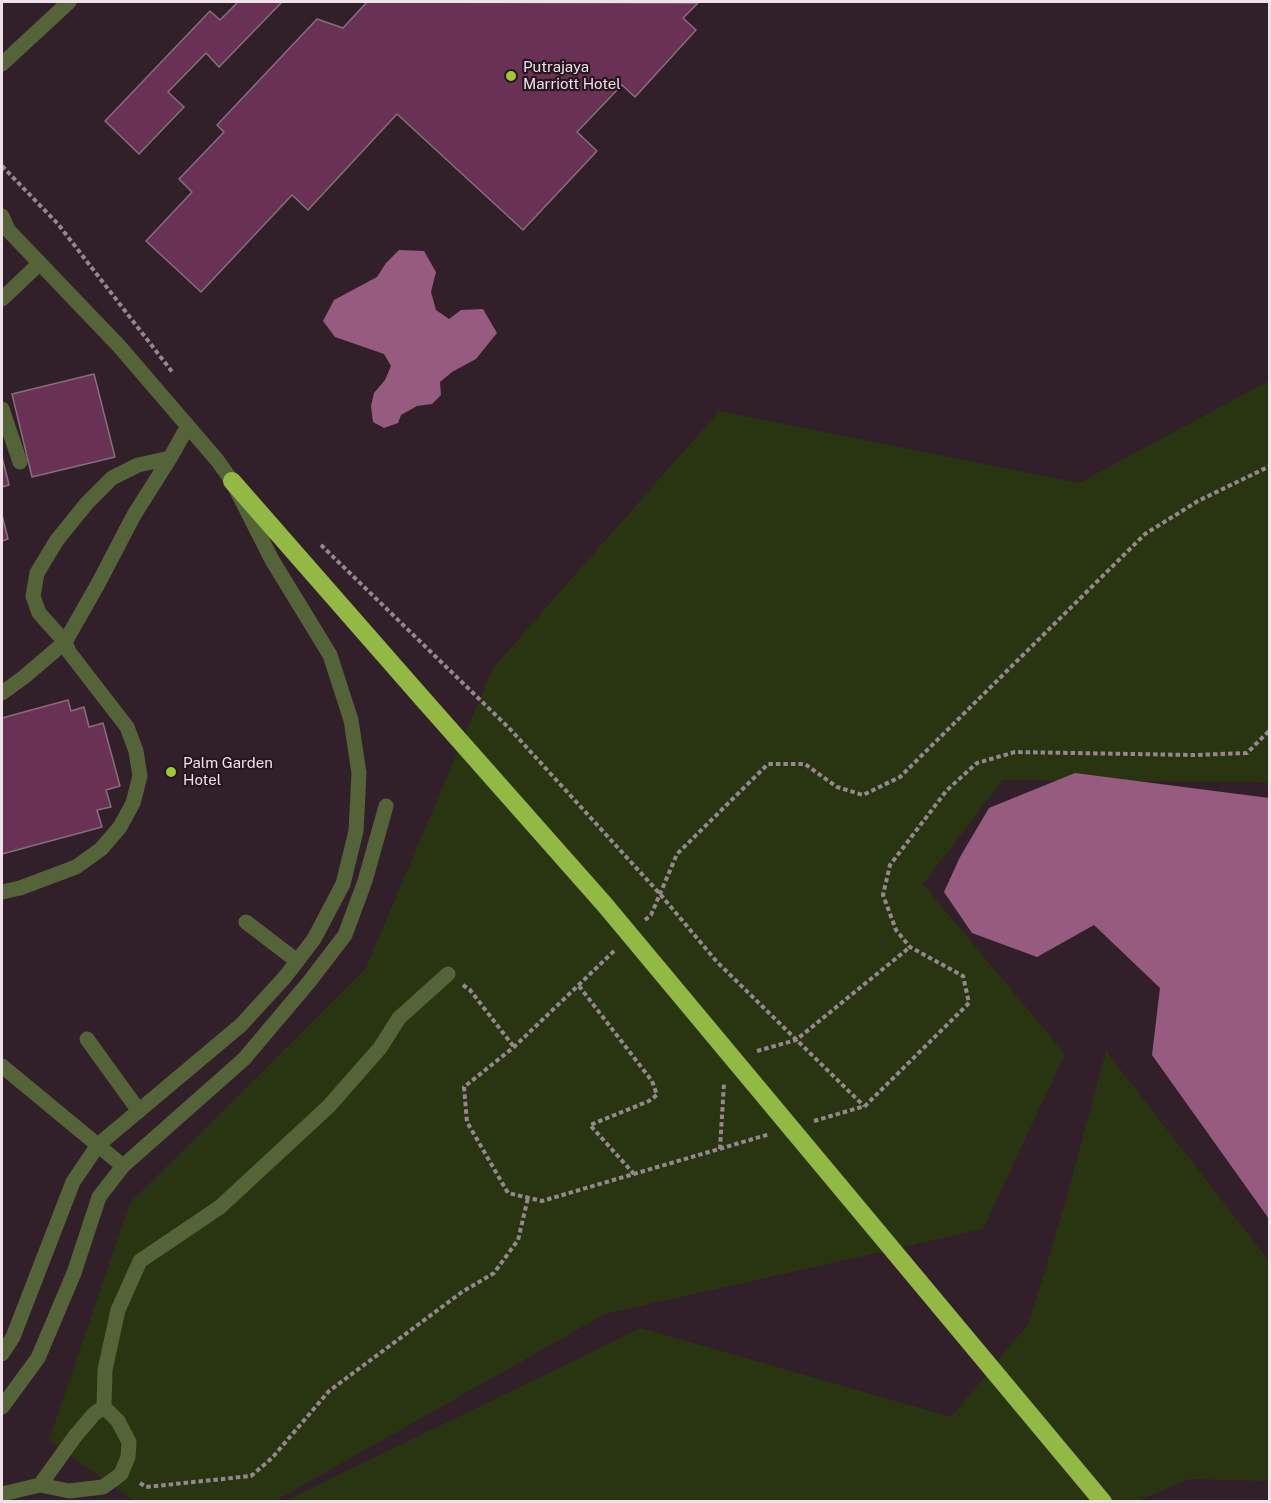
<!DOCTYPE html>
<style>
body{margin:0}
#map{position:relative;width:1271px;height:1503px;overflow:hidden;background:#31202a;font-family:"Public Sans",sans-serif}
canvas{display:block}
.frame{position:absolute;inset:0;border:3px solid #eee2e8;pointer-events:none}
</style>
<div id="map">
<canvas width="1271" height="1503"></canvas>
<div class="frame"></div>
</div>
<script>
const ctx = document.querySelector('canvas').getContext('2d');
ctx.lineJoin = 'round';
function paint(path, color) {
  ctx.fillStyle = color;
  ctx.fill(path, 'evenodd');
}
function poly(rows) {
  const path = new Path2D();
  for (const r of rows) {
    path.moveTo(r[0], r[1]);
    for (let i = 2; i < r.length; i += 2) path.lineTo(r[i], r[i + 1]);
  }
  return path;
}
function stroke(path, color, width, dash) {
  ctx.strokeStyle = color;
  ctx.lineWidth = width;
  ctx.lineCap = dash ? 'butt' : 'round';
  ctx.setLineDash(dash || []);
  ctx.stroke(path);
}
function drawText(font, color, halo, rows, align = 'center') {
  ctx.font = font + ' "Public Sans",sans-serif';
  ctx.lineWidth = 4.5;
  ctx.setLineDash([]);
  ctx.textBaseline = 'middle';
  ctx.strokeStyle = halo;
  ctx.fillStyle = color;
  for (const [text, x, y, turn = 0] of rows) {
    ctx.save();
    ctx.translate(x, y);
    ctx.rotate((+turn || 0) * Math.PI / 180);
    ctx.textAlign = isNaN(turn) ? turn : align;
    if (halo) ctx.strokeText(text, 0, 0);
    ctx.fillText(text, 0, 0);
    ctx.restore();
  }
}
paint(poly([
 [1269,381,1269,784,1263,782,1003,780,923,884,1065,1054,983,1229,605,1314,275,1501,134,1501,49,1440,130,1203,366,968,493,668,719,411,1079,483],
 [1106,1051,1269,1261,1269,1481,1190,1479,1135,1502,283,1502,641,1328,951,1417,1029,1323,1064,1207]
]), '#293511');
paint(poly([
 [399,250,424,251,436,272,431,292,436,310,449,319,461,310,483,309,497,333,476,359,452,372,440,382,441,395,432,404,417,406,401,415,398,423,384,428,373,422,371,406,374,393,385,380,391,366,384,354,335,337,323,321,334,300,377,277,386,263],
 [1075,773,1269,798,1269,1219,1152,1055,1160,988,1094,925,1037,957,972,933,944,892,960,857,989,808]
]), '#965b7e');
const building = poly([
 [238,2,282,2,219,67,206,53,168,92,184,107,139,154,105,121,210,11,220,20,238,2],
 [367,2,698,3,683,18,696,30,635,97,622,85,577,132,597,151,523,230,397,114,308,210,292,195,201,292,146,241,192,192,179,179,224,132,217,125,317,19,343,28,367,2],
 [94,374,115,457,32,477,12,394,94,374],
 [2,457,9,485,2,487,2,457],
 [2,515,8,539,2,541,2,515],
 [68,700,71,711,84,707,89,727,103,723,120,786,106,790,111,807,97,810,102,827,2,854,2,718,68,700]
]);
paint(building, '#693254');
stroke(building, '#846f7a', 1.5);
stroke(poly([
 [2,166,58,224,173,373],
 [321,545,509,728,660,894,717,962,864,1106],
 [645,920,651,915,677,854,768,764,805,764,837,787,863,795,900,777,1145,534,1198,501,1270,466],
 [614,951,514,1047,464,1087,467,1122,508,1193,542,1201,770,1134],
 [463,985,470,990,514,1047],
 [579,986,652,1081,657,1095,649,1101,590,1125,634,1174],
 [757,1051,796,1040,910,947],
 [814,1121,865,1106,969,1003,963,976,910,947,896,930,883,895,890,865,947,790,977,763,1015,752,1195,755,1247,753,1270,730],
 [720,1149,724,1083],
 [140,1483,146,1487,251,1476,272,1458,329,1391,462,1292,494,1273,518,1240,528,1198]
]), '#95878e', 4, [4.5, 3]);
stroke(poly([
 [2,64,69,2],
 [2,216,8,230,119,346,217,460,232,481,272,560,330,655,351,720,359,773,356,831,343,884,314,939,285,977,241,1025,98,1145,73,1182,13,1337,2,1354],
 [2,299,40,263],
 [2,409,20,462],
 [2,693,24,677,65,642,39,613,33,596,37,573,57,540,87,503,112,478,138,465,170,458],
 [2,892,20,888,76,867,101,849,120,827,133,803,140,776,136,751,127,727,69,652,65,642,98,584,134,515,170,458,188,426],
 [246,922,297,961],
 [87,1039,139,1111],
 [2,1066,123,1166],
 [2,1407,38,1358,74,1273,99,1197,123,1166,244,1059,309,982,345,935,365,881,386,806],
 [40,1485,76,1435,94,1414,104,1407],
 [2,1494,40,1485,69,1491,103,1487,121,1474,128,1457,129,1442,118,1421,104,1407,105,1370,118,1310,140,1261,220,1207,329,1106,380,1048,399,1018,448,974]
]), '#546438', 15);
stroke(poly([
 [232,481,422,698]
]), '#93b843', 18);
stroke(poly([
 [422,698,605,905,1103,1502]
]), '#93b843', 18);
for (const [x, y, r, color] of [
 [511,76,6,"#9dca30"],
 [171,772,6,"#9dca30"]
]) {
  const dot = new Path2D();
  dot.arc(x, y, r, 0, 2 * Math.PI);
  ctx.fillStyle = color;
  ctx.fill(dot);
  stroke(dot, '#271620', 2);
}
drawText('15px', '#eee2e8', '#271620', [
 ["Putrajaya",523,67],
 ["Marriott Hotel",523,84],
 ["Palm Garden",183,763],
 ["Hotel",183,780]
], 'left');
</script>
